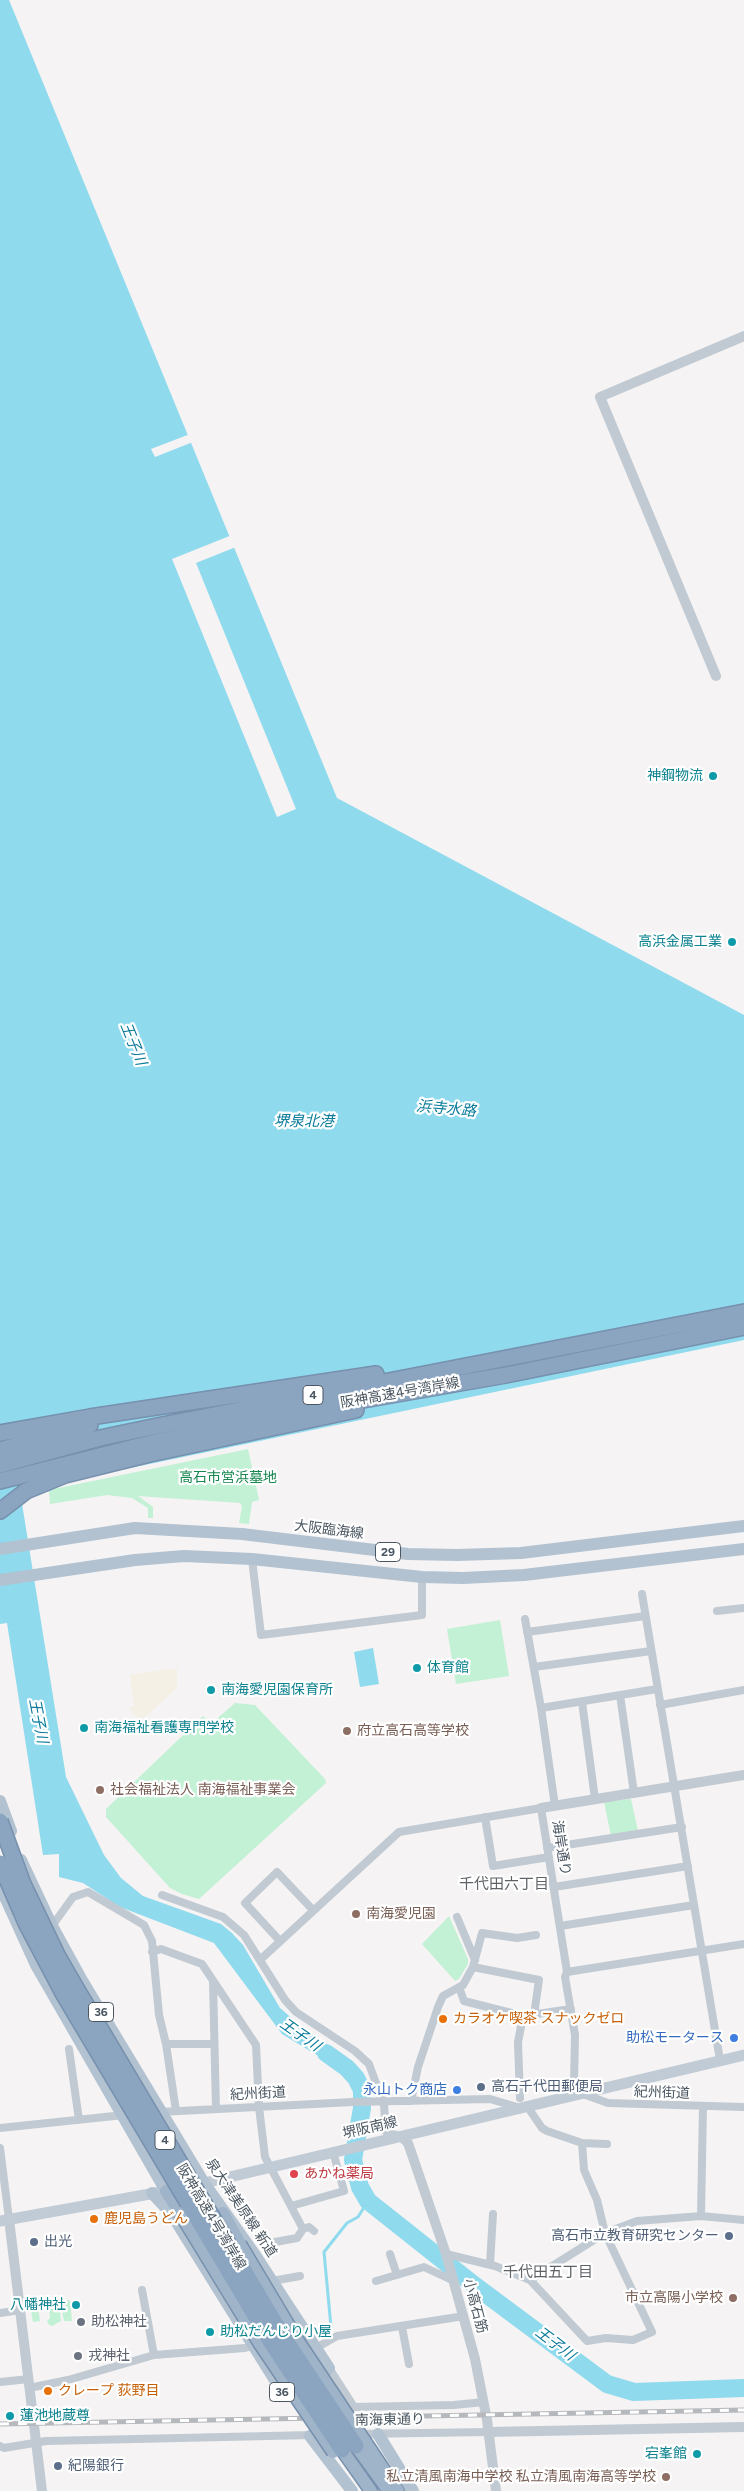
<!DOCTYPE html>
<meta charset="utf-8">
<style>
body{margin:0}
canvas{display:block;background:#f5f3f3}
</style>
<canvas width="744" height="2491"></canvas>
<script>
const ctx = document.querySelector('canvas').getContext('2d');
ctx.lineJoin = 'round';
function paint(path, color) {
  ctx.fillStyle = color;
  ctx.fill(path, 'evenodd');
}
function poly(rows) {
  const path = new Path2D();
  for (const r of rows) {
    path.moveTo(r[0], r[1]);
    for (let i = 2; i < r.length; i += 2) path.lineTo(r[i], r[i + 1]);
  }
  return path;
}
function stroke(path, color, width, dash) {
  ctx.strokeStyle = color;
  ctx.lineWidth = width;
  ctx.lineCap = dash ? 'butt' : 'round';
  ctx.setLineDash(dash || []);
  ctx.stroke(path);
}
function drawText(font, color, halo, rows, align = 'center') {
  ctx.font = font + ' Figtree,"Noto Sans JP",sans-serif';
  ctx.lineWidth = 4.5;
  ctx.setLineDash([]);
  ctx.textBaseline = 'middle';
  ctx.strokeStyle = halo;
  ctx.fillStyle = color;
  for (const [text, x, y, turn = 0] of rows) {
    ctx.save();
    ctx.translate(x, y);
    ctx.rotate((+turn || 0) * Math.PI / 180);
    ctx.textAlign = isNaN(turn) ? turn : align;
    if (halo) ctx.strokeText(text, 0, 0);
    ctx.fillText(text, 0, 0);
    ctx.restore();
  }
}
paint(poly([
 [248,1449,259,1500,252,1502,249,1524,239,1523,242,1506,240,1503,138,1496,153,1507,153,1518,148,1518,148,1508,132,1498,107,1495,50,1504,49,1490],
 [500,1620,509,1676,456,1684,447,1629],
 [235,1703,255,1705,325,1779,326,1783,199,1899,182,1894,170,1888,106,1817,106,1809,203,1716,211,1724],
 [631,1799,638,1831,611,1836,604,1802],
 [449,1916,468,1959,468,1964,459,1979,455,1981,422,1944],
 [68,2300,70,2301,72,2321,64,2321,62,2311,64,2307,61,2304,57,2307,60,2311,61,2321,52,2326,49,2325,47,2321,50,2318,49,2307,46,2305,38,2307,40,2321,33,2322,30,2306]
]), '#c3f1d5');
paint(poly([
 [177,1668,177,1688,144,1718,139,1719,129,1708,134,1705,130,1675]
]), '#f5f0e5');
paint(poly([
 [0,0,9,0,337,798,744,1015,744,1340,20,1491,66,1777,104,1855,121,1878,143,1896,221,1924,232,1933,243,1945,280,2008,302,2027,345,2057,345,2072,282,2034,214,1943,120,1907,83,1883,59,1877,59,1854,43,1855,7,1623,0,1624],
 [373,1648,379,1684,360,1687,354,1652]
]), '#90daee');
paint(poly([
 [190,434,193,442,155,457,151,449],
 [232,535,236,547,196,563,296,809,277,817,172,559]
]), '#f5f3f3');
stroke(poly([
 [331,2327,324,2252,347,2223,358,2217,368,2201]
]), '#90daee', 3);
stroke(poly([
 [326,2053,347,2068,356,2078,362,2090,362,2108,353,2160,360,2187,368,2201,474,2285,607,2384,634,2392,744,2388]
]), '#90daee', 18);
const trunk = poly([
 [166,2191,180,2213],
 [223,2213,240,2244],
 [366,2443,398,2491],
 [356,2446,388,2490],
 [342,2450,371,2491]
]);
const motorway = poly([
 [0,1433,90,1417,376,1374],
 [0,1450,90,1425],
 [0,1465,100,1438,157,1426,744,1312],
 [0,1481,159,1441,329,1406,506,1375,744,1327],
 [0,1511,26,1491,65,1475,150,1454,356,1410]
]);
stroke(trunk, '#7690ad', 15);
stroke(motorway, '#7690ad', 18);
stroke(poly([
 [252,1559,261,1635,422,1615,422,1577],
 [642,1594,720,2060],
 [717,1611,744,1608],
 [525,1619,541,1708,555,1806],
 [527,1632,645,1616],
 [534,1667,651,1651],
 [620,1695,634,1793],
 [582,1702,595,1799],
 [660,1705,744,1690],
 [541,1708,657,1689],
 [485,1817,493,1866,549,1857],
 [547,1848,682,1827],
 [554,1887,688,1866],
 [162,1895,223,1917,244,1935,285,2000,296,2012,355,2051,369,2064,384,2105,386,2132,399,2136],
 [457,1917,475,1960],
 [52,1926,73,1897,88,1892,144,1925,152,1941,159,2015,166,2044,176,2111],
 [560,1926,694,1905],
 [280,1941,245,1903,277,1872,313,1910],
 [152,1952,161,1949,202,1964,256,2045,259,2107,265,2157,303,2229],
 [261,1959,399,1832,541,1808,567,1972,565,1977,575,2035,574,2085,580,2093,608,2103,744,2107],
 [473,1967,539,1980,534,2015],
 [567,1972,744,1944],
 [213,1981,216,2109],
 [459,1987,464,2001,523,2016,571,2009],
 [166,2044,213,2044],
 [69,2049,79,2120],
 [520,2098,518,2042,523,2016],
 [411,2101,418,2067,438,2007,443,1996,463,1985,473,1967,482,1933,517,1938,536,1935],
 [527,2106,542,2128,547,2131,582,2143,607,2144],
 [160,2112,353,2102,490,2099,517,2107],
 [0,2128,124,2115],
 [0,2148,9,2219],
 [291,2206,344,2191,333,2152],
 [701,2216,703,2106],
 [275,2242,297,2238,303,2229,309,2227,314,2231],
 [390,2254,397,2275],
 [446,2254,495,2266,530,2280,605,2233,637,2221,701,2216,744,2220],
 [490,2264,493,2214],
 [530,2280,587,2341,606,2338,633,2340,652,2332,605,2233,597,2200,584,2170,582,2143],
 [272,2281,300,2276],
 [376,2281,424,2267,454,2281],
 [142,2290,154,2355],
 [0,2313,20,2310],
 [402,2327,409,2364],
 [316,2348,337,2336,464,2316],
 [329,2368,354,2407,454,2405,484,2402],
 [0,2382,29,2379],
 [29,2388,68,2380,154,2355,245,2348,252,2346],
 [357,2434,488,2432],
 [0,2446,4,2448,46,2441,313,2435]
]), '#c1cad2', 8);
stroke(poly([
 [716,676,600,397,744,336],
 [541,1808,744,1775],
 [401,2136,408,2143,446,2254,475,2359,487,2420,496,2491],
 [9,2219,42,2491],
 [488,2432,744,2427]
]), '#c1cad2', 10);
stroke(poly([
 [196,2185,744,2055],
 [0,2221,161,2192]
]), '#c1cbd6', 11);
stroke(poly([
 [0,1549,135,1528,242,1534,408,1554,457,1555,521,1553,744,1526],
 [0,1580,135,1560,184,1556,252,1559,422,1577,463,1578,524,1575,744,1549],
 [0,1801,11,1831],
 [21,1860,52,1926,80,1977,204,2183,255,2255,329,2368,289,2395,283,2393,171,2213,152,2193],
 [0,1886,36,1965,166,2191],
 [378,2434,413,2491],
 [310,2436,352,2491]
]), '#b3c2d1', 12);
stroke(trunk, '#9fb4c9', 12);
stroke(motorway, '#8ba5c1', 15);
const rail = poly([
 [0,2424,744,2410]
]);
stroke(rail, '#b5b8bd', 5);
stroke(rail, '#fff', 3, [9]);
const trunkBridge = poly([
 [180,2213,260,2344,333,2452],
 [240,2244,298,2341,366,2443]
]);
const motorwayBridge = poly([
 [0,1821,23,1884,57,1955,76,1988,283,2336,356,2446],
 [0,1863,26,1923,64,1995,270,2341,342,2450]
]);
stroke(trunkBridge, '#7690ad', 15, []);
stroke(motorwayBridge, '#7690ad', 18, []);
stroke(trunkBridge, '#9fb4c9', 12);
stroke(motorwayBridge, '#8ba5c1', 15);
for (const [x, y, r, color] of [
 [713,776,5,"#0f9aa8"],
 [732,942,5,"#0f9aa8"],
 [417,1668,5,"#0f9aa8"],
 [211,1690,5,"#0f9aa8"],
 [84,1728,5,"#0f9aa8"],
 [347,1731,5,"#8d6e63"],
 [100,1790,5,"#8d6e63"],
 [356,1914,5,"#8d6e63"],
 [443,2019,5,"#e8710a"],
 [734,2038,5,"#3f7fe0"],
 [481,2087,5,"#5c6f8a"],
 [457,2090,5,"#3f7fe0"],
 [294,2174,5,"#e0444e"],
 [94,2219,5,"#e8710a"],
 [729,2236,5,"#5c6f8a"],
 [34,2242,5,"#5c6f8a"],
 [733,2298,5,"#8d6e63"],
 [76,2305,5,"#0f9aa8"],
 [81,2322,5,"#6b7280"],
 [210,2332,5,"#0f9aa8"],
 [78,2356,5,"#6b7280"],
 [48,2391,5,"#e8710a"],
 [10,2416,5,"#0f9aa8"],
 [697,2454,5,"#0f9aa8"],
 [58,2466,5,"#5c6f8a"],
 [666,2477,5,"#8d6e63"]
]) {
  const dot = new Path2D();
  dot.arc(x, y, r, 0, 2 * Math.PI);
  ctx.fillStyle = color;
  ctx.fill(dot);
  stroke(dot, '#fff', 2);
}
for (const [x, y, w] of [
 [313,1395,20],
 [388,1552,25],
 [101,2012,25],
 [165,2140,20],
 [282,2392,25]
]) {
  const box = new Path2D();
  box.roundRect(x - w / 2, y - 9.5, w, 19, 4);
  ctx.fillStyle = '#fff';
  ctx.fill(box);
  stroke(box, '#4a5661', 1);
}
drawText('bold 12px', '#4a5661', null, [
 ["4",313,1395],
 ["29",388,1552],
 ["36",101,2012],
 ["4",165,2140],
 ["36",282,2392]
]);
drawText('14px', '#0d838f', '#fff', [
 ["神鋼物流",703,776,"right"],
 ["高浜金属工業",722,942,"right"],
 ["体育館",427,1668],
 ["南海愛児園保育所",221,1690],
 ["南海福祉看護専門学校",94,1728],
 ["八幡神社",66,2305,"right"],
 ["助松だんじり小屋",220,2332],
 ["蓮池地蔵尊",20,2416],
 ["宕峯館",687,2454,"right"]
], 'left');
drawText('14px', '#4a5661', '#fff', [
 ["阪神高速4号湾岸線",400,1393,-10],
 ["大阪臨海線",329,1530,7],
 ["海岸通り",561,1848,81],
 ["紀州街道",662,2093,2],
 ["紀州街道",258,2094,-3],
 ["堺阪南線",370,2128,-13],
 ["泉大津美原線 新道",241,2208,56],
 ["阪神高速4号湾岸線",211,2217,59],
 ["小高石筋",475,2306,75],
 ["南海東通り",390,2420,-1]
]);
drawText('14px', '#17864f', '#fff', [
 ["高石市営浜墓地",228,1478]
]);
drawText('14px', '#785e54', '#fff', [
 ["府立高石高等学校",357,1731],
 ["社会福祉法人 南海福祉事業会",110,1790],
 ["南海愛児園",366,1914],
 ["市立高陽小学校",723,2298,"right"],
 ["私立清風南海中学校 私立清風南海高等学校",656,2477,"right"]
], 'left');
drawText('14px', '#c56008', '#fff', [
 ["カラオケ喫茶 スナックゼロ",453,2019],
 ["鹿児島うどん",104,2219],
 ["クレープ 荻野目",58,2391]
], 'left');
drawText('14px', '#366cbe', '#fff', [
 ["助松モータース",724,2038],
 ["永山トク商店",447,2090]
], 'right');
drawText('14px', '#4e5e75', '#fff', [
 ["高石千代田郵便局",491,2087],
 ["高石市立教育研究センター",719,2236,"right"],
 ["出光",44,2242],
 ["紀陽銀行",68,2466]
], 'left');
drawText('14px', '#be3a42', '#fff', [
 ["あかね薬局",304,2174]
], 'left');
drawText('14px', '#5b616d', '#fff', [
 ["助松神社",91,2322],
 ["戎神社",88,2356]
], 'left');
drawText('italic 15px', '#0c7c9b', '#fff', [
 ["王子川",133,1044,68],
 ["浜寺水路",446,1109,5],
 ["堺泉北港",304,1122],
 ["王子川",38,1721,79],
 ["王子川",300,2035,35],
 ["王子川",555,2344,37]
]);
drawText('15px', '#5f6368', '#fff', [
 ["千代田六丁目",504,1885],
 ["千代田五丁目",548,2273]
]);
</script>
